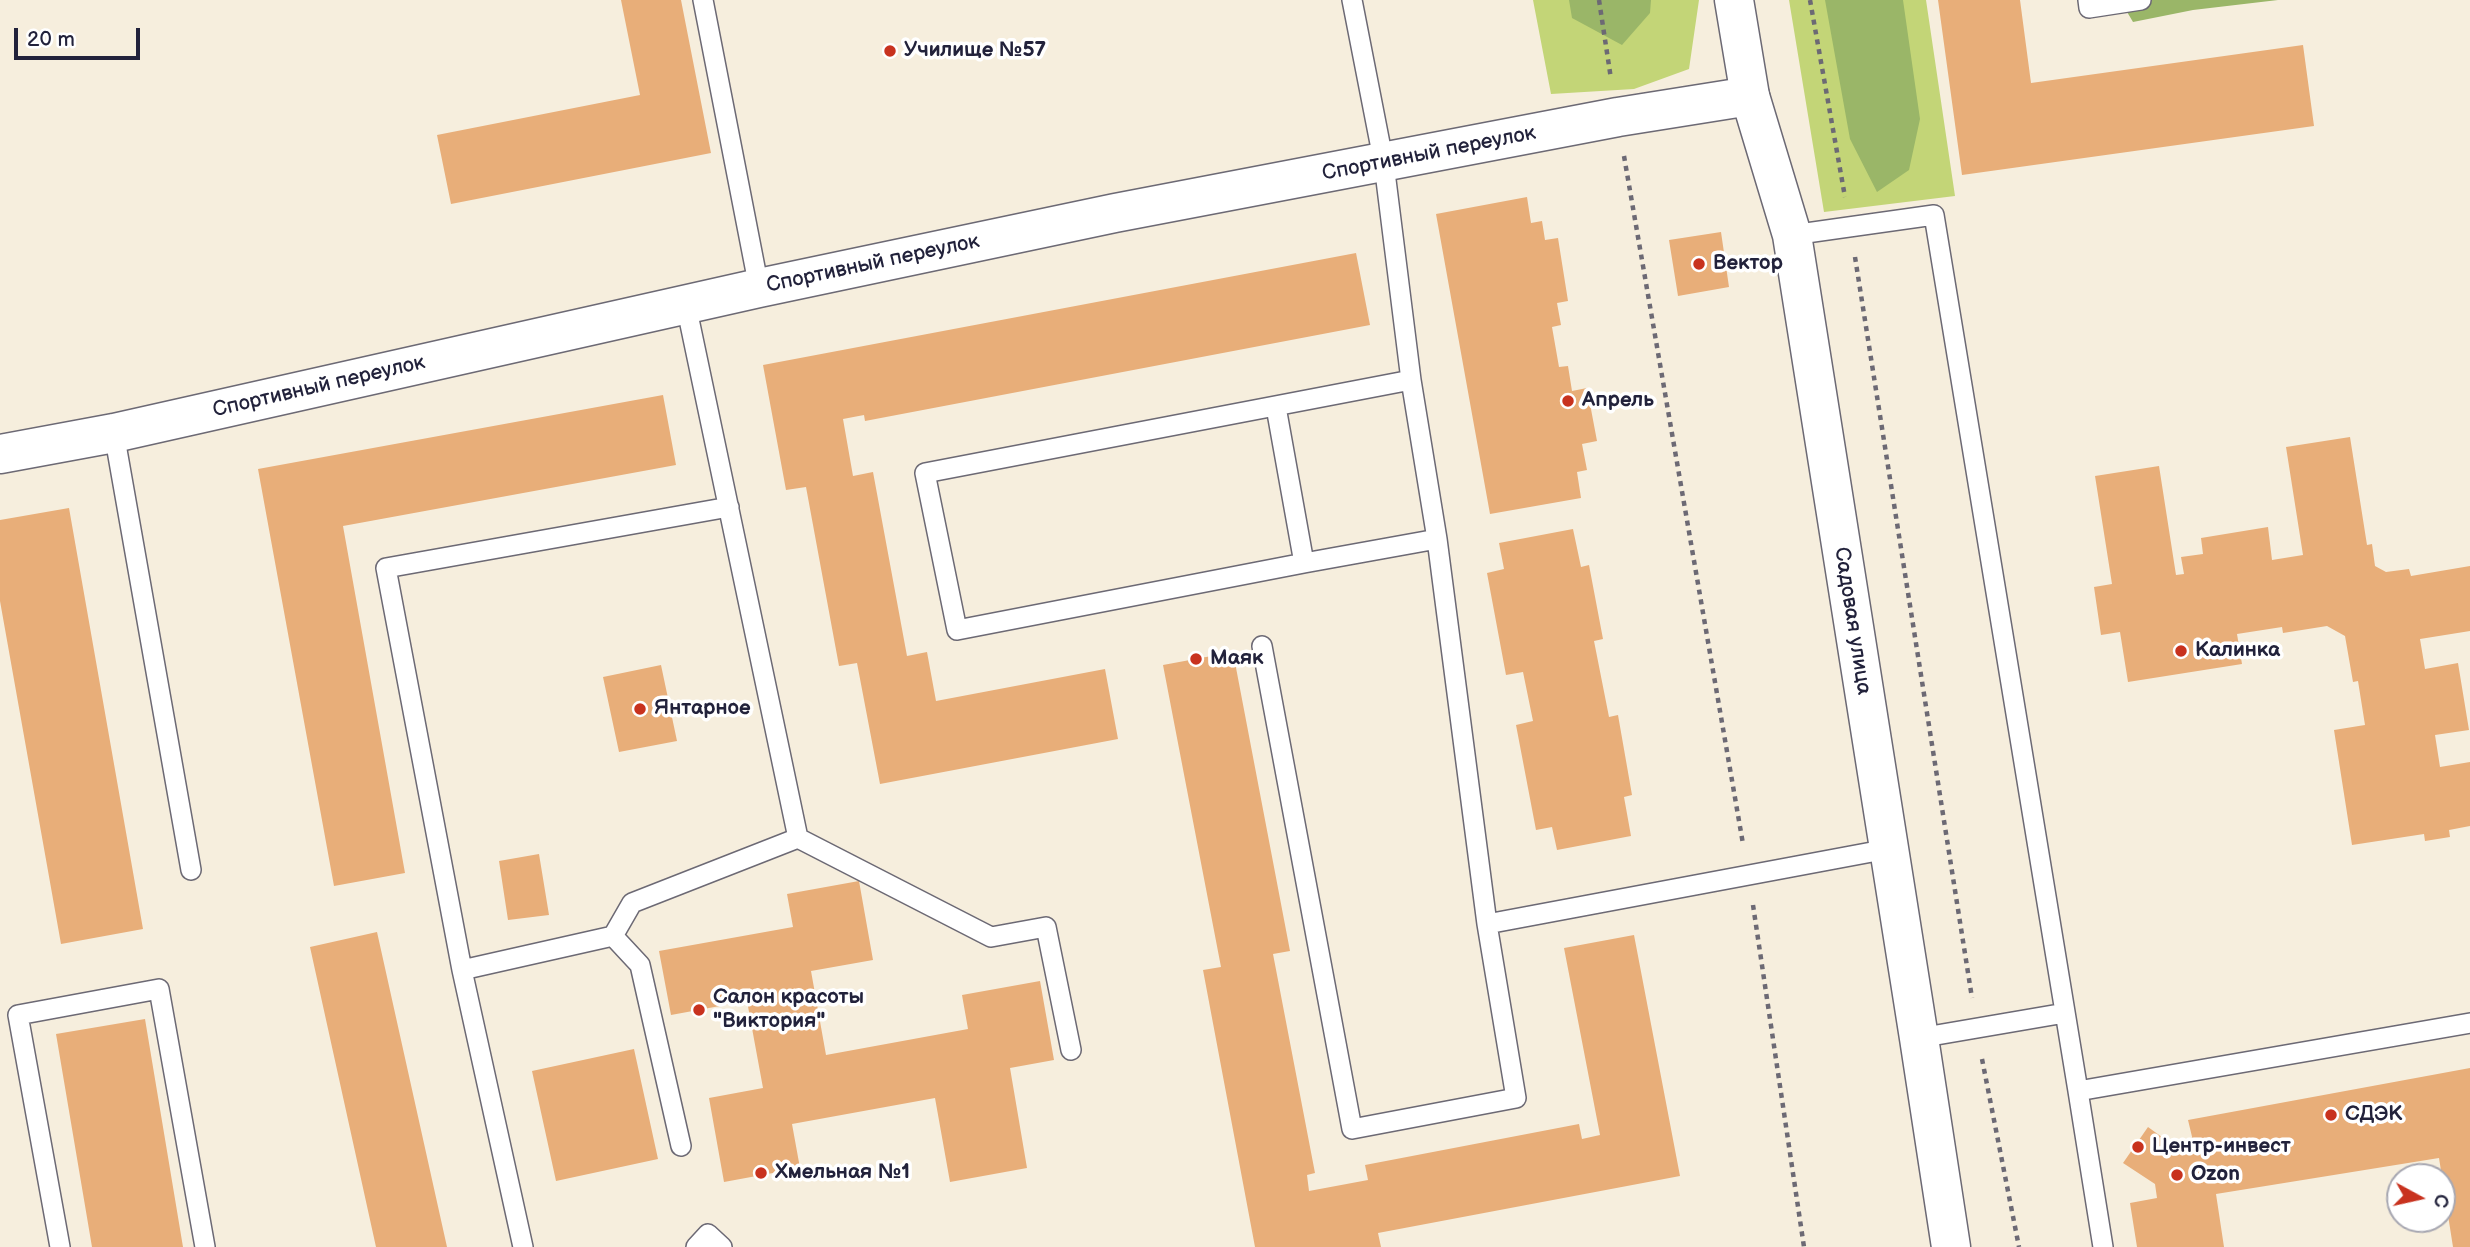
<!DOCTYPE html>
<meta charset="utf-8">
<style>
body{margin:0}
#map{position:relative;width:2470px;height:1247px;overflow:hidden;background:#f6eedd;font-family:"Balsamiq Sans",sans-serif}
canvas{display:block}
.north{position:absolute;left:2386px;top:1163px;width:70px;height:70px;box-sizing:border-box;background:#fff;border:2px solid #a7a7b1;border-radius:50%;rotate:98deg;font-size:19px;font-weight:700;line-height:28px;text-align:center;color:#22223b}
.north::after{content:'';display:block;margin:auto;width:24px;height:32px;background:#c8321e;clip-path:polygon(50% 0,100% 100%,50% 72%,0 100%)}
.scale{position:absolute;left:14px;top:28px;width:126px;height:32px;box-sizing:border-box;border:4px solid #22223b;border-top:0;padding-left:9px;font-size:21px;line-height:24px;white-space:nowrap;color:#22223b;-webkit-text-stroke:5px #fff;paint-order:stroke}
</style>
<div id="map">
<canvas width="2470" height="1247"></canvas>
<div class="north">С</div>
<div class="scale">20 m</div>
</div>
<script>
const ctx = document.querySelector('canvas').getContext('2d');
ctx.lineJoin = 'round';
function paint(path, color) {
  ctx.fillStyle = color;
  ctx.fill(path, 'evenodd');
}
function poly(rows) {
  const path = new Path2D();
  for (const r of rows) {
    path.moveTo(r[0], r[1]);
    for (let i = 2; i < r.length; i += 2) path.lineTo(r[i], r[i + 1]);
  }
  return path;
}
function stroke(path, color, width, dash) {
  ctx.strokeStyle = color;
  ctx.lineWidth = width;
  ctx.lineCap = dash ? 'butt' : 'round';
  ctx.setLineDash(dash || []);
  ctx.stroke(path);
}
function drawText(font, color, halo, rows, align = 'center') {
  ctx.font = font + ' "Balsamiq Sans",sans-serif';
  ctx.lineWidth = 7;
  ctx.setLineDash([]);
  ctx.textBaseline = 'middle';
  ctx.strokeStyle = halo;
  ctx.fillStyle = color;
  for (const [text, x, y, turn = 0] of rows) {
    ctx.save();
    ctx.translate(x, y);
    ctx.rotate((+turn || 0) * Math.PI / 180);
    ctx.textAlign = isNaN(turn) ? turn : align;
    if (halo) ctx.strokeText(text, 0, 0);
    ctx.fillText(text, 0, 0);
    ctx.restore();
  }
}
paint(poly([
 [1533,0,1699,0,1689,69,1634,89,1551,94],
 [1789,0,1926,0,1955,196,1824,212]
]), '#c3d577');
paint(poly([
 [1569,0,1651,0,1650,13,1622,45,1572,18],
 [1825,0,1903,0,1920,119,1909,170,1877,192,1850,139],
 [2120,0,2278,0,2193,10,2133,22]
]), '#9ab668');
paint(poly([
 [621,0,681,0,711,153,451,204,437,135,640,95],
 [1938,0,2020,0,2031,83,2303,45,2314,126,1962,175],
 [1527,197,1531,223,1542,221,1545,240,1558,238,1568,301,1557,303,1561,325,1552,327,1559,367,1568,366,1572,391,1587,388,1597,441,1582,444,1587,470,1577,472,1581,498,1490,514,1436,214],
 [1721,232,1729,287,1678,296,1669,240],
 [1356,253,1370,325,865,421,864,415,843,419,853,476,873,472,907,656,927,652,936,701,1105,669,1118,739,880,784,857,663,839,666,806,487,786,490,763,365],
 [663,395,676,465,343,526,405,873,334,886,258,469],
 [2350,437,2367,545,2372,544,2375,566,2386,572,2409,569,2411,576,2470,566,2470,631,2420,639,2425,669,2458,663,2469,730,2435,735,2440,767,2470,762,2470,826,2449,830,2450,837,2425,841,2424,834,2352,845,2334,730,2365,725,2358,681,2353,682,2345,636,2327,626,2283,633,2282,627,2237,634,2242,664,2128,682,2120,632,2101,635,2094,587,2112,584,2095,476,2159,466,2176,575,2184,574,2181,557,2203,554,2201,538,2268,527,2272,560,2303,555,2286,447],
 [69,508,143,929,61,944,0,601,0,520],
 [1573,529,1581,567,1589,565,1603,639,1594,641,1609,717,1618,715,1632,795,1624,797,1631,836,1557,850,1552,827,1536,830,1516,725,1533,721,1523,672,1506,675,1487,573,1504,569,1499,543],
 [1233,652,1290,951,1273,954,1315,1173,1307,1175,1309,1191,1368,1180,1365,1165,1579,1124,1582,1139,1600,1135,1564,948,1634,935,1680,1176,1378,1233,1381,1247,1255,1247,1203,970,1221,967,1163,665],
 [661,665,677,741,619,752,603,677],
 [539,854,549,915,508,920,499,861],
 [859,881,873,960,811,971,826,1055,968,1029,962,995,1040,981,1054,1060,1010,1068,1027,1168,950,1182,935,1098,792,1124,800,1168,724,1182,709,1098,763,1088,747,1001,671,1015,659,951,793,927,787,894],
 [377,932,447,1247,376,1247,310,947],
 [145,1019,183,1247,92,1247,56,1034],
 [634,1049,658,1159,556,1181,532,1071],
 [2470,1068,2470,1247,2453,1247,2439,1158,2216,1194,2224,1247,2137,1247,2130,1203,2157,1198,2155,1184,2123,1163,2148,1127,2177,1148,2194,1145,2188,1120]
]), '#e8ae79');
const lane = poly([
 [703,0,759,288],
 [2088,0,2089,8,2141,0],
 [1792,235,1934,215,2078,1091],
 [686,305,798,838,991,937,1046,927,1071,1050],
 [1411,380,1437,539,1487,924],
 [1276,407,1304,563,957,630,925,473,1411,380,1384,164,1352,0],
 [114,433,191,870],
 [1304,563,1437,539],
 [1262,646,1352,1129,1516,1098,1487,924,1888,849],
 [613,936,640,965,681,1146],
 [462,970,386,568,729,507],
 [1919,1038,2065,1013],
 [60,1247,18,1015,159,989,205,1247],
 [523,1247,462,970,613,936,632,903,798,838],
 [696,1247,708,1234,722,1247],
 [2103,1247,2078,1091,2470,1023]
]);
const street = poly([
 [0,454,114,433,759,288,1115,213,1618,117,1750,96]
]);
const secondary = poly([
 [1734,0,1750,96,1792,235,1919,1038,1951,1247]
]);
stroke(lane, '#6c6974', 22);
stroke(street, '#6c6974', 41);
stroke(secondary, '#6c6974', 41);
stroke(poly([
 [1599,0,1611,79],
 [1810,0,1845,197],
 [1624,156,1743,844],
 [1855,257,1972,998],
 [1753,905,1804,1247],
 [1982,1059,2019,1247]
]), '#6c6974', 4.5, [5, 5]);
stroke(lane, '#fff', 19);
stroke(street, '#fff', 38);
stroke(secondary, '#fff', 38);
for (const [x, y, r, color] of [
 [890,51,7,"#c8321e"],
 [1699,264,7,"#c8321e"],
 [1568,401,7,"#c8321e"],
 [2181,651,7,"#c8321e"],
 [1196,659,7,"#c8321e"],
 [640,709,7,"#c8321e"],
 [699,1010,7,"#c8321e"],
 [2331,1115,7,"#c8321e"],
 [2138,1147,7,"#c8321e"],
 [761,1173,7,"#c8321e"],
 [2177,1175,7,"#c8321e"]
]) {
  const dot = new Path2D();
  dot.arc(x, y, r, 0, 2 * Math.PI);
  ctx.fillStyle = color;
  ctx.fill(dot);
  stroke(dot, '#fff', 2.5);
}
drawText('bold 21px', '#22223b', '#fff', [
 ["Училище №57",904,51],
 ["Вектор",1713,264],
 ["Апрель",1582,401],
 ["Калинка",2195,651],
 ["Маяк",1210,659],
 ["Янтарное",654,709],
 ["Салон красоты",713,998],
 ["\"Виктория\"",713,1022],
 ["СДЭК",2345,1115],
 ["Центр-инвест",2152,1147],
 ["Хмельная №1",775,1173],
 ["Ozon",2191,1175]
], 'left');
drawText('21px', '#22223b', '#fff', [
 ["Спортивный переулок",1429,154,-11],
 ["Спортивный переулок",873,264,-12],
 ["Спортивный переулок",319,387,-13],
 ["Садовая улица",1852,621,81]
]);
</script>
